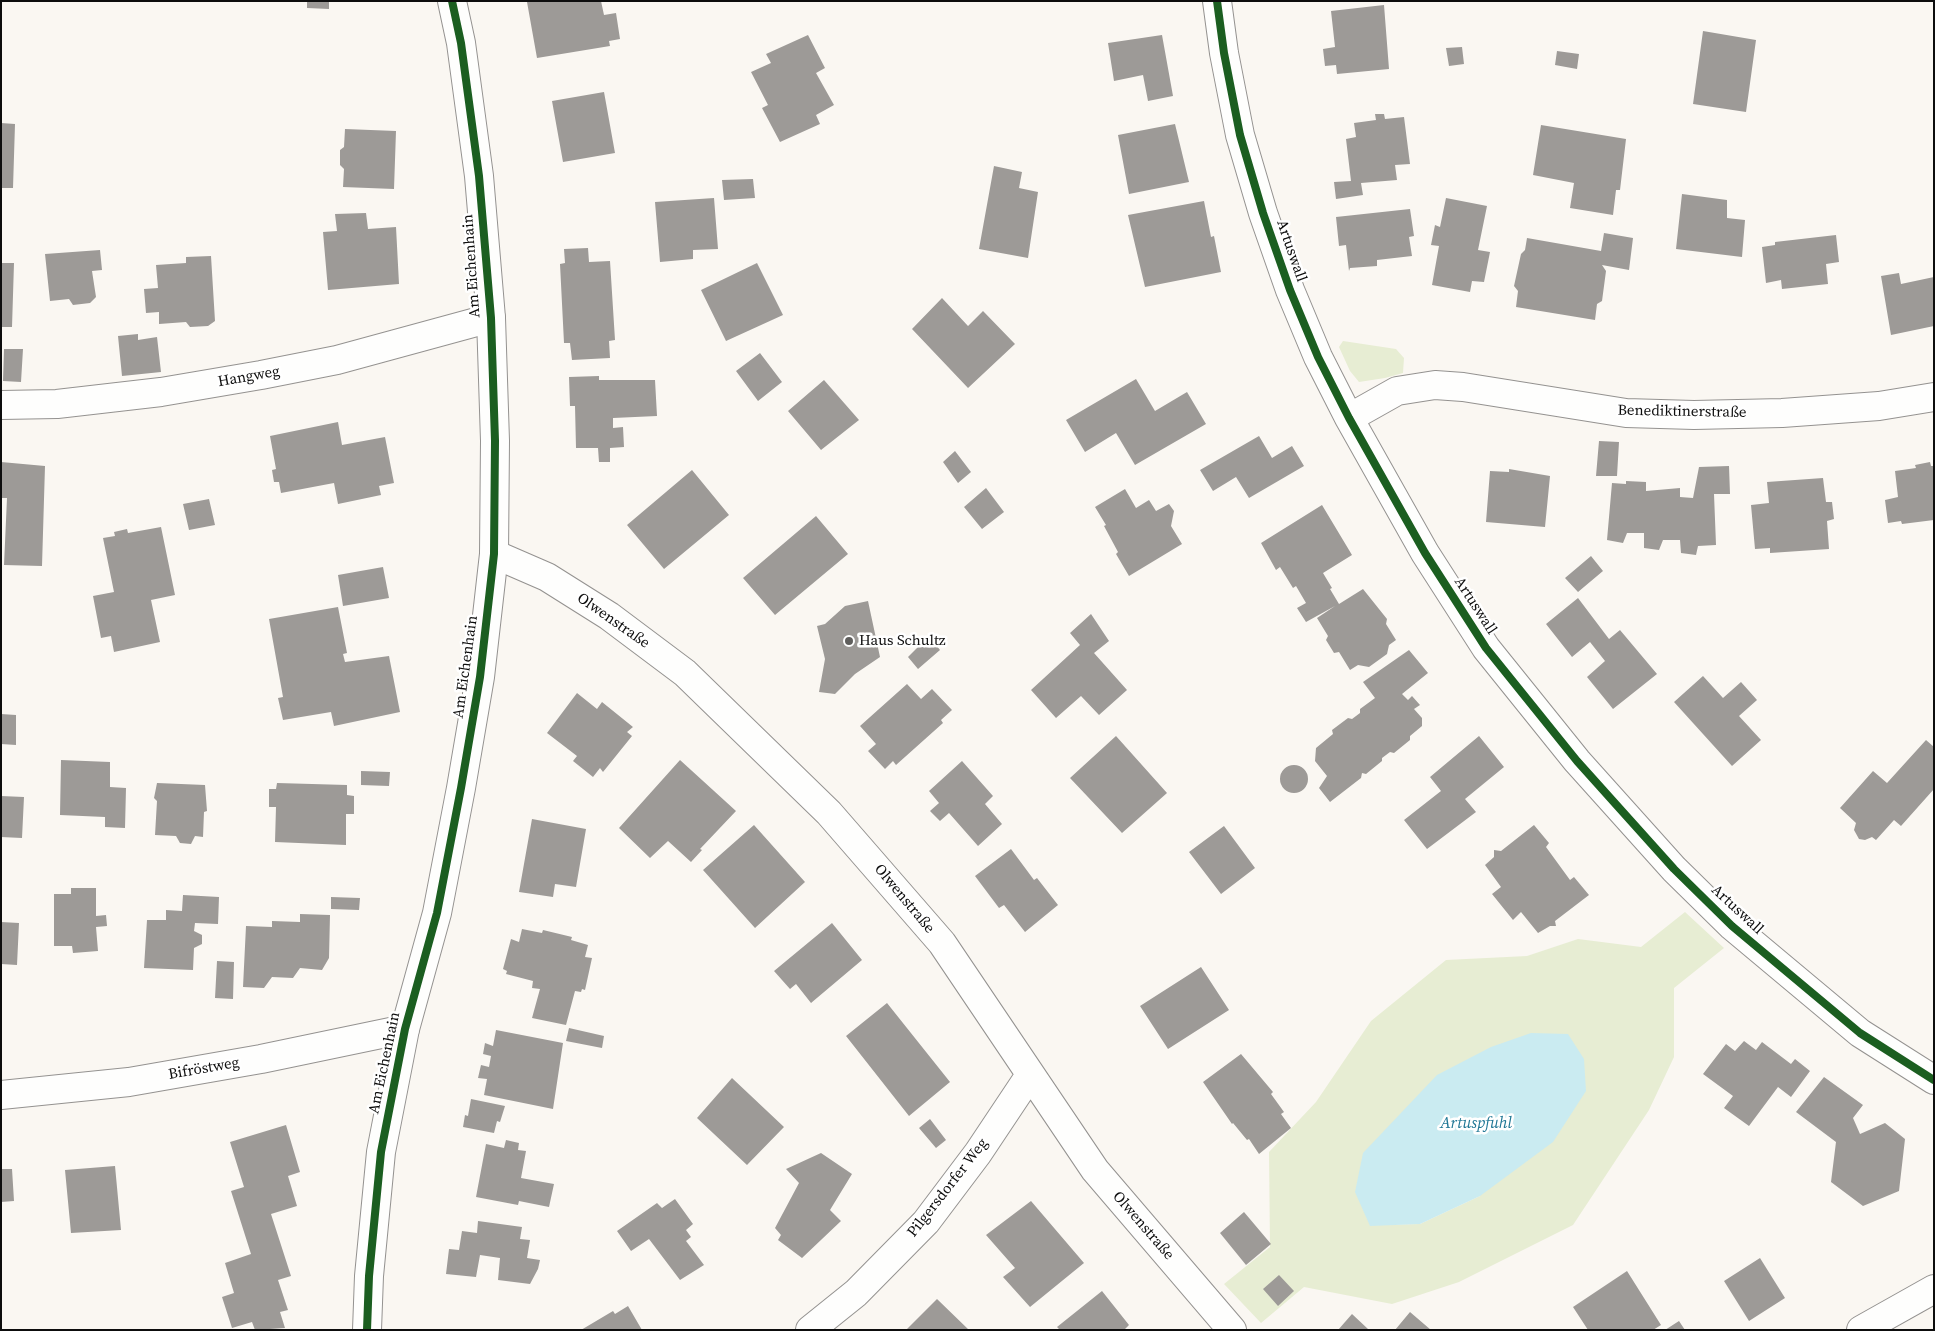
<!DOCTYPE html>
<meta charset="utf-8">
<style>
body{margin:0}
#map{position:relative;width:1935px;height:1331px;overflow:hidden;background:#faf7f2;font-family:"Source Serif 4",serif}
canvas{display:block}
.frame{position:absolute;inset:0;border:2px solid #0d0d0d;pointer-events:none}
</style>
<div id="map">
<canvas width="1935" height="1331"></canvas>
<div class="frame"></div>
</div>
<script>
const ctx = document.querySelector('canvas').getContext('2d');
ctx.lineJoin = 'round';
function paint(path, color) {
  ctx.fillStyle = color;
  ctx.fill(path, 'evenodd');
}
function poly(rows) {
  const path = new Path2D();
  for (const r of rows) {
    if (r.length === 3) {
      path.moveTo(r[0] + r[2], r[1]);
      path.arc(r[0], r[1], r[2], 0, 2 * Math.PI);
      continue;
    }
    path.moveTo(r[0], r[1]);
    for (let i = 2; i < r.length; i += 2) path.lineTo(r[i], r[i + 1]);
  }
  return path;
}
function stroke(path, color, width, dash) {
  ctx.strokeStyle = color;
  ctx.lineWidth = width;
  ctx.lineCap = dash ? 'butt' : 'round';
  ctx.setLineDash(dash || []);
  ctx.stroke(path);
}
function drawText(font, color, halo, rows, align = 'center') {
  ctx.font = font + ' "Source Serif 4",serif';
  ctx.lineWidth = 5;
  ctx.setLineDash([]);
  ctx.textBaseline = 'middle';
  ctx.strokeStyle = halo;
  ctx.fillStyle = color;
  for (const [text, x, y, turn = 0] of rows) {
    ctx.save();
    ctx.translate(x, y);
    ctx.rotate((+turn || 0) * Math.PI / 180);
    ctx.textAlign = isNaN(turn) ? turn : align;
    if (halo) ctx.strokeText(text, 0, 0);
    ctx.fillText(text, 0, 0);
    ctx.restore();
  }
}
paint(poly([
 [1343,341,1396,349,1404,358,1403,373,1385,378,1359,382,1350,371,1339,347],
 [1685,912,1724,948,1674,988,1674,1057,1649,1110,1573,1225,1459,1282,1392,1304,1304,1287,1261,1323,1224,1284,1270,1247,1269,1152,1316,1102,1371,1021,1446,960,1527,956,1578,939,1641,947],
 [1480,1196,1420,1224,1370,1225]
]), '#e7edd3');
paint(poly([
 [1531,1033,1568,1034,1584,1059,1586,1091,1553,1142,1480,1196,1420,1224,1370,1226,1355,1192,1363,1153,1437,1075,1491,1047]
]), '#caebf1');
paint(poly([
 [307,1,329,1,329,9,307,8],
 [533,1,601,1,604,15,616,13,620,39,609,41,610,46,537,58,527,2],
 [1384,5,1389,69,1337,74,1336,65,1325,66,1323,49,1335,47,1331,11],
 [1703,31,1756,40,1746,112,1693,104],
 [808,35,825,68,816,73,834,105,816,115,820,124,780,142,762,108,768,105,751,72,771,63,766,54],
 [1162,35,1173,96,1148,101,1143,75,1114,81,1108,43],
 [1462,47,1464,64,1449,66,1446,48],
 [1557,51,1579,54,1577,69,1555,65],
 [604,92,615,153,563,162,552,101],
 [1375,114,1384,114,1385,119,1404,117,1410,164,1395,165,1397,180,1361,183,1363,195,1336,199,1334,182,1351,181,1346,139,1356,137,1354,123,1376,120],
 [1,123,15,124,13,188,1,188],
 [1175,124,1189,182,1129,194,1118,135],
 [1541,125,1626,139,1620,190,1616,190,1613,215,1570,208,1574,183,1533,175],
 [345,129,396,131,394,189,343,187,344,169,340,165,340,150,344,147],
 [994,166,1022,172,1019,188,1038,192,1028,258,979,249],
 [753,179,755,198,724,200,722,180],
 [1682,194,1727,200,1727,218,1745,220,1742,257,1676,249],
 [714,198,718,249,693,250,693,259,660,262,655,202],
 [1446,198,1487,206,1478,250,1490,252,1484,282,1472,281,1470,292,1432,285,1439,246,1431,245,1435,225,1440,227],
 [1204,201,1211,237,1214,236,1221,272,1145,287,1128,215],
 [1410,209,1414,236,1409,237,1412,256,1377,260,1377,266,1350,268,1349,271,1346,245,1339,246,1336,217],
 [366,213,368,229,396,227,399,284,328,290,323,232,337,231,335,214],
 [1604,233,1633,238,1629,270,1602,265,1606,271,1602,301,1597,304,1595,320,1516,307,1518,291,1514,286,1521,254,1525,250,1527,238,1601,251],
 [1836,235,1839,262,1826,264,1828,284,1782,289,1781,280,1766,283,1762,247,1775,245,1775,242],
 [588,248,589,262,610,261,615,340,609,341,610,358,572,360,570,343,564,343,560,264,565,263,564,249],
 [100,250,102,270,92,271,96,297,90,303,73,305,69,299,50,301,45,254],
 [211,256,215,321,208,326,190,327,186,322,159,324,159,312,146,313,144,289,158,288,156,265,186,263,186,257],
 [1,263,14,263,12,327,1,327],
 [757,263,783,315,726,341,701,290],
 [1899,273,1901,284,1934,277,1934,326,1891,335,1881,276],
 [942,298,968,326,983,311,1015,344,968,388,912,329],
 [138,334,138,340,157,337,161,372,122,376,118,336],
 [4,349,23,349,21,382,3,381],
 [760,353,782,382,758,401,736,371],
 [599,376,599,380,655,380,657,416,613,418,613,428,623,427,624,447,610,448,610,462,599,462,598,448,576,448,575,406,570,406,569,377],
 [1136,379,1155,411,1187,392,1206,424,1135,465,1116,433,1085,452,1066,420],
 [824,380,859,420,821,450,788,411],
 [338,422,342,445,385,437,394,483,379,486,381,495,338,504,334,483,281,493,279,482,274,482,272,470,276,469,270,436],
 [1259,436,1272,458,1292,446,1304,466,1249,498,1236,477,1213,491,1200,470],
 [1599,441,1619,442,1617,476,1596,476],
 [955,451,971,472,958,483,943,462],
 [1,462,45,466,42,566,4,565,7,498,1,498],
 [1930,462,1931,466,1934,466,1934,520,1902,524,1901,521,1888,523,1885,500,1898,497,1895,471,1916,468,1915,465],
 [1729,466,1730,494,1714,494,1716,545,1698,546,1696,555,1681,553,1680,540,1663,540,1659,550,1644,548,1644,533,1627,533,1623,543,1607,540,1612,483,1626,484,1626,481,1646,482,1646,491,1680,488,1680,497,1693,498,1699,467],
 [1509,469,1550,476,1545,527,1486,522,1490,471,1509,472],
 [692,470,729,515,664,569,627,525],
 [1823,478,1826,502,1832,502,1834,519,1827,521,1829,549,1770,553,1770,548,1755,549,1751,505,1769,503,1767,482],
 [986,488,1004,512,982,529,964,507],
 [1125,489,1136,508,1149,500,1156,511,1169,504,1174,511,1171,526,1182,544,1129,576,1116,554,1118,552,1104,526,1106,525,1095,507],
 [209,499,215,525,189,530,183,504],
 [1322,505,1352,555,1323,573,1332,588,1330,589,1339,604,1363,589,1387,619,1386,624,1396,640,1389,645,1387,654,1369,667,1358,665,1350,670,1339,652,1334,653,1326,640,1328,636,1317,618,1335,606,1306,622,1297,608,1306,603,1296,586,1293,588,1280,567,1276,570,1261,543],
 [816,516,848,554,775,615,743,578],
 [161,527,175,595,151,600,160,642,114,652,111,636,101,638,93,596,114,592,103,538,115,536,114,532,127,529,128,533],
 [1591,556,1603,571,1578,592,1565,578],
 [383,567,389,598,343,606,338,575],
 [1578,598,1609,639,1620,630,1657,674,1613,709,1587,677,1605,661,1590,642,1572,657,1546,624],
 [868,601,880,657,855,674,835,694,819,692,825,659,817,626,825,624,845,606],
 [338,607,347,653,343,654,345,662,389,656,400,712,334,726,331,712,283,720,278,698,283,697,269,619],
 [1091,614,1109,641,1094,653,1127,690,1099,715,1081,696,1056,718,1031,690,1080,645,1070,633],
 [929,636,940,650,918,669,908,657],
 [1409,650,1428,673,1402,694,1408,700,1412,696,1420,705,1414,709,1422,718,1422,726,1410,736,1410,740,1394,753,1390,752,1382,758,1382,761,1366,774,1362,773,1361,778,1330,802,1319,788,1327,776,1315,761,1316,748,1333,734,1332,730,1348,718,1352,719,1360,713,1360,709,1375,698,1363,682],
 [1703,676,1723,698,1741,682,1757,700,1739,716,1761,740,1732,766,1674,702],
 [907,684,921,699,932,689,952,710,941,720,943,723,896,765,893,761,885,769,868,751,876,744,860,726],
 [577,693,597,709,602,702,633,727,627,732,632,736,603,772,600,768,593,777,573,761,577,756,547,733],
 [1,714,16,715,16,745,1,744],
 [1116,736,1167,793,1122,833,1070,778],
 [1479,736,1504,767,1465,799,1476,812,1427,849,1404,820,1441,791,1430,777],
 [1926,740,1934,747,1934,789,1901,826,1894,820,1876,840,1872,837,1865,840,1859,839,1854,830,1856,823,1840,808,1873,771,1887,783],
 [61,760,110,762,110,787,126,788,125,828,105,827,105,817,60,815],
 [680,760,736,811,700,849,702,850,691,862,668,841,650,858,619,828],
 [962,761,993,796,985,804,1002,824,978,846,949,813,940,821,930,811,939,803,929,791],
 [1294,779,14],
 [361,771,390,772,389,786,361,785],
 [157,783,205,785,207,811,204,812,203,837,195,836,191,844,180,843,176,836,155,835,157,801,154,798],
 [277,783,347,785,347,795,354,796,354,814,346,814,346,845,275,842,276,807,269,807,269,789,276,789],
 [1,796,24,797,22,838,1,837],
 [532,819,586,829,576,887,555,884,553,897,519,892],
 [754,825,805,882,755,928,703,870],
 [1534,825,1549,843,1546,847,1570,880,1574,877,1589,895,1555,921,1556,926,1550,926,1538,933,1521,912,1513,920,1492,894,1501,887,1485,865,1494,857,1494,850,1501,851],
 [1224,826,1255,868,1221,894,1189,852],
 [1011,849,1034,880,1037,878,1058,905,1025,932,1004,905,999,908,975,876],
 [71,888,96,888,96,916,106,915,107,926,96,927,98,951,73,953,72,946,54,946,54,894,71,894],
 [183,895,219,897,218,924,195,923,194,931,202,935,202,944,194,948,193,970,144,968,147,920,166,920,166,910,182,911],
 [331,897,360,898,359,910,331,909],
 [300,914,330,915,329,958,322,970,300,968,293,978,272,977,264,988,243,987,246,926,272,927,272,921,300,922],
 [1,922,19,923,17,965,1,964],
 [832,923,862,960,811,1003,796,984,790,989,774,971],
 [522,929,542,933,543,930,572,937,571,940,588,945,585,957,592,958,585,990,582,989,581,992,575,991,566,1025,532,1018,540,989,532,988,533,981,506,974,507,971,503,969,511,939,519,942],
 [217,961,234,962,233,999,215,998],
 [1201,967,1229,1010,1168,1049,1140,1006],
 [887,1003,950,1082,909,1116,846,1036],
 [569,1028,604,1036,602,1048,566,1041],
 [496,1030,563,1043,553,1109,484,1095,487,1079,478,1078,481,1065,489,1067,491,1056,483,1054,485,1043,493,1046],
 [1744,1041,1756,1050,1762,1042,1791,1064,1795,1059,1810,1071,1791,1097,1778,1087,1749,1126,1724,1108,1733,1096,1703,1074,1726,1044,1735,1051],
 [1241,1054,1273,1092,1271,1094,1284,1112,1281,1114,1291,1128,1259,1154,1249,1139,1247,1140,1233,1123,1232,1124,1203,1082],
 [1824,1077,1863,1105,1853,1118,1860,1134,1885,1123,1905,1139,1899,1191,1863,1206,1831,1182,1836,1142,1796,1112],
 [732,1078,784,1127,747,1165,697,1118],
 [471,1099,505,1106,500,1122,497,1121,494,1133,463,1127,465,1115,468,1116],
 [930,1119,946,1140,936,1148,919,1128],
 [286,1125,300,1172,288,1176,297,1206,271,1214,291,1276,278,1280,288,1310,280,1312,285,1328,255,1330,252,1322,232,1328,222,1297,234,1293,225,1263,251,1254,231,1191,244,1187,230,1142],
 [506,1140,519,1143,518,1150,526,1151,521,1178,554,1184,549,1207,519,1201,518,1205,476,1197,486,1144,504,1148],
 [821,1153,852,1174,830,1210,841,1221,802,1258,778,1240,781,1235,775,1228,799,1183,786,1169],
 [115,1166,121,1230,71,1233,65,1170],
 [1,1169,12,1169,14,1201,1,1202],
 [675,1199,693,1224,686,1230,691,1237,686,1241,704,1265,680,1280,649,1239,631,1251,617,1231,657,1203,662,1208],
 [1031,1201,1084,1263,1030,1307,1003,1277,1015,1268,986,1235],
 [1244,1212,1271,1244,1246,1265,1220,1233],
 [478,1221,522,1227,520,1239,530,1240,527,1258,540,1260,538,1269,530,1284,498,1280,500,1258,480,1255,476,1277,446,1274,449,1249,459,1250,462,1231,477,1233],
 [1760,1258,1785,1298,1749,1321,1724,1281],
 [1627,1271,1661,1325,1653,1330,1588,1330,1573,1307],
 [1279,1275,1294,1291,1278,1306,1263,1289],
 [1102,1291,1129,1325,1124,1330,1060,1330,1057,1327],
 [937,1299,969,1330,906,1330],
 [628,1306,642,1330,581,1330,613,1311,615,1314],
 [1410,1312,1431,1330,1395,1330],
 [1352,1314,1368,1329,1367,1330,1338,1330],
 [1679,1321,1685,1330,1665,1330]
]), '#9d9a97');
const minor = poly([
 [1217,1,1224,53,1240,135,1263,213,1290,290,1318,357,1349,418,1425,553,1486,648,1577,761,1674,869,1732,926,1860,1033,1934,1080],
 [1,405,57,404,161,392,261,375,337,360,491,318],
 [1349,418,1397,391,1435,385,1463,387,1626,413,1694,415,1782,413,1879,406,1934,397],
 [494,554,547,577,609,616,685,673,829,813,942,943,1095,1170,1232,1330],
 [1,1095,129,1082,261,1059,405,1029],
 [810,1330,856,1293,926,1222,978,1153,1030,1075],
 [1861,1330,1934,1289]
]);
const tertiary = poly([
 [367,1330,369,1276,381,1152,405,1029,437,913,461,788,480,677,494,554,495,441,491,318,479,176,461,43,452,1]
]);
stroke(minor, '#949290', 30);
stroke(tertiary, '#949290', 30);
stroke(minor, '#fefefd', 28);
stroke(tertiary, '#fefefd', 28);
stroke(poly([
 [1217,1,1224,53,1240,135,1263,213,1290,290,1318,357,1349,418,1425,553,1486,648,1577,761,1674,869,1732,926,1860,1033,1934,1080],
 [367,1330,369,1276,381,1152,405,1029,437,913,461,788,480,677,494,554,495,441,491,318,479,176,461,43,452,1]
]), '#1b5e20', 8);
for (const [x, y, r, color] of [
 [849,641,5,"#605f5d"]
]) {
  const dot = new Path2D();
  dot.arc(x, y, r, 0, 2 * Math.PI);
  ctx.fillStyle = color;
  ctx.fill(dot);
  stroke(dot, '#fff', 2);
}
drawText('15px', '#0d0d0d', '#fff', [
 ["Artuswall",1291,251,71],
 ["Am Eichenhain",472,266,-94],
 ["Hangweg",249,377,-10],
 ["Benediktinerstraße",1682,412,1],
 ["Artuswall",1475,606,57],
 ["Olwenstraße",613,621,35],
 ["Am Eichenhain",466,667,-82],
 ["Olwenstraße",904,899,50],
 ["Artuswall",1737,910,43],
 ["Am Eichenhain",385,1063,-78],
 ["Bifröstweg",204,1069,-10],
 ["Pilgersdorfer Weg",948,1188,-52],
 ["Olwenstraße",1143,1226,49]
]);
drawText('15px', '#0d0d0d', '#fff', [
 ["Haus Schultz",859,641]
], 'left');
drawText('italic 16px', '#207795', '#fff', [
 ["Artuspfuhl",1476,1124]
]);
</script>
